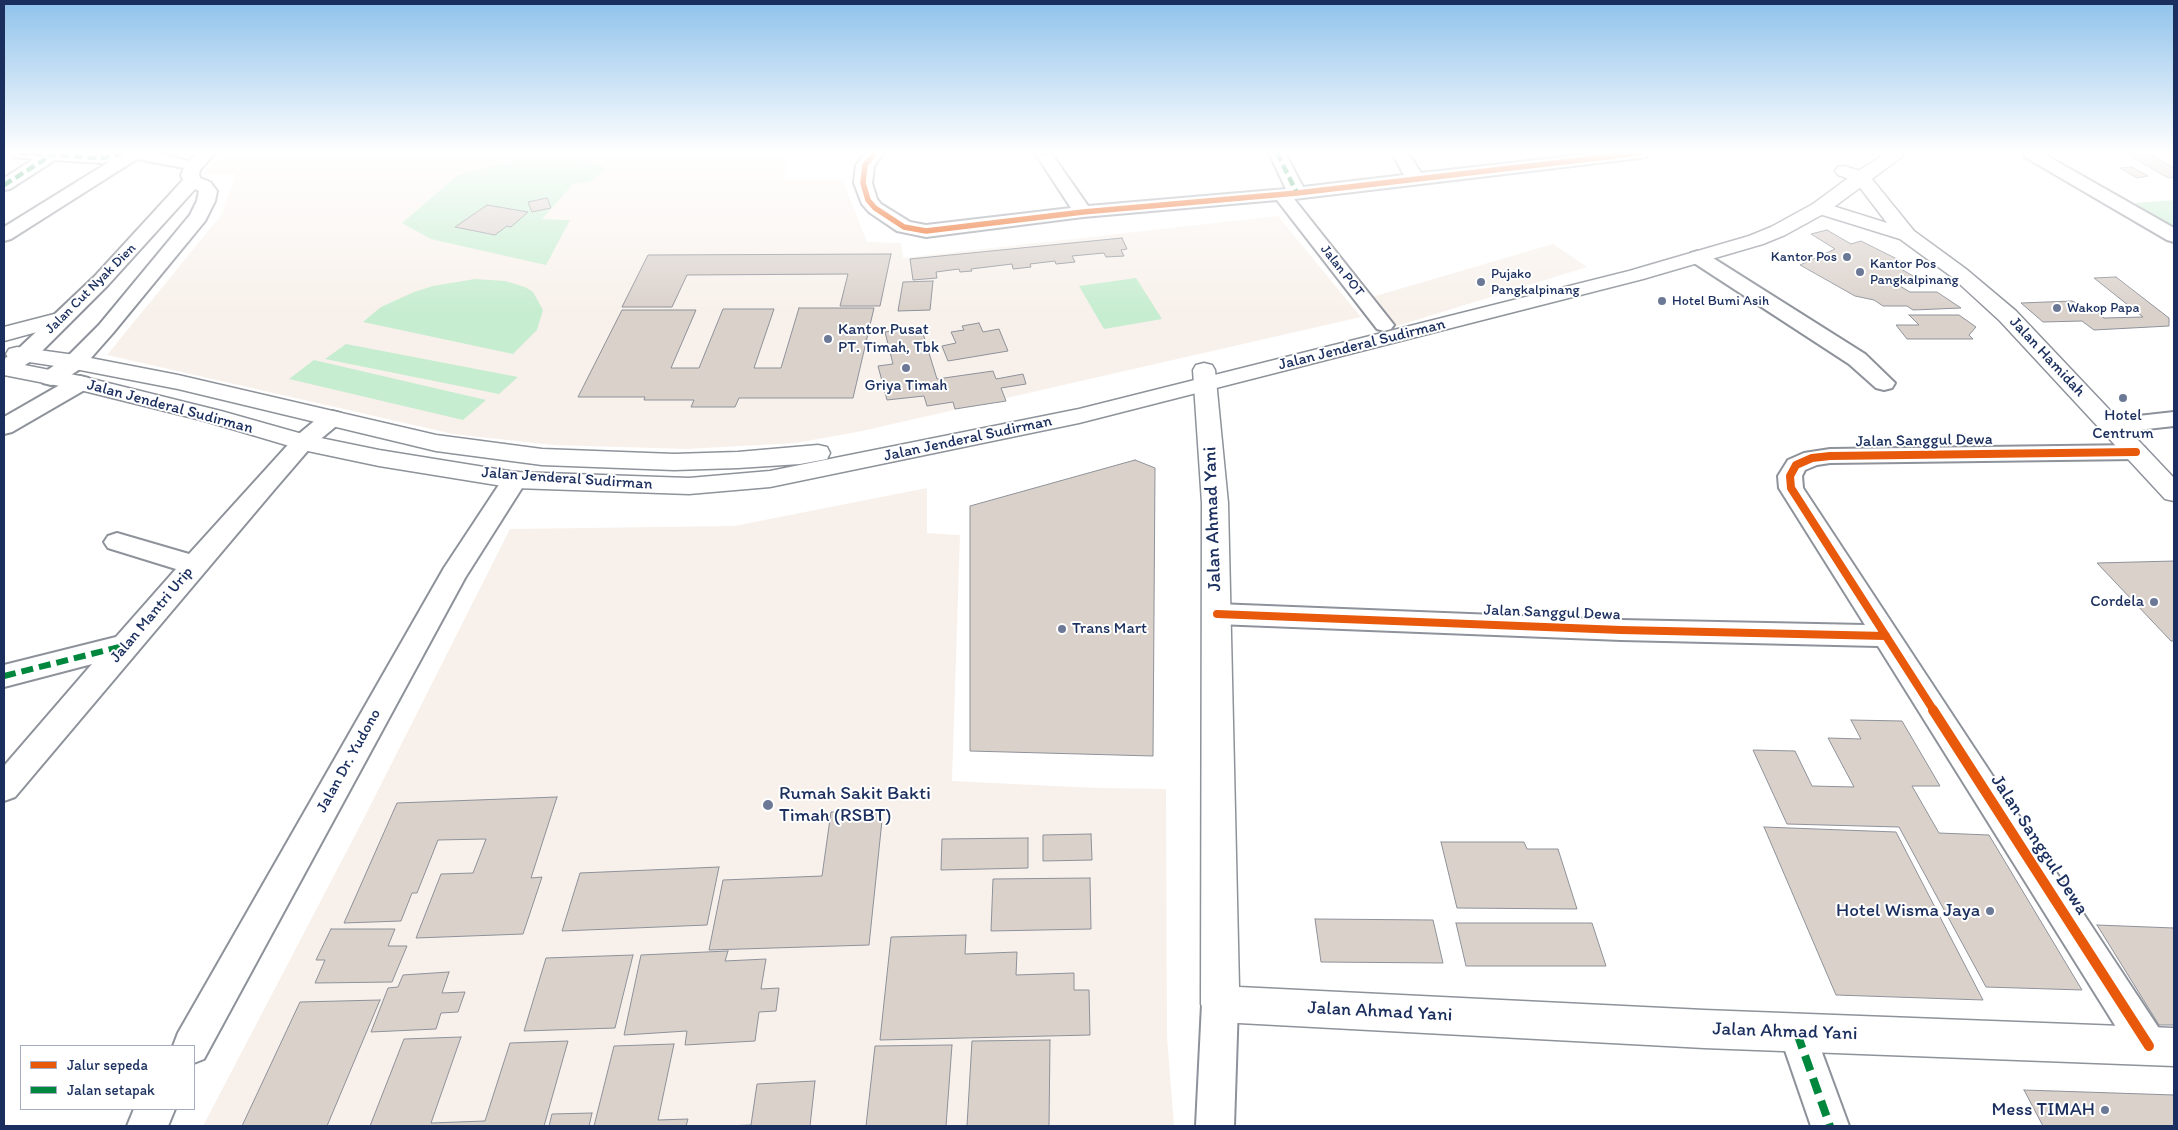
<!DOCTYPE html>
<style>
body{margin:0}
#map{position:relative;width:2178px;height:1130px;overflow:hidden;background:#fff;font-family:Itim,sans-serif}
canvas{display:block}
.frame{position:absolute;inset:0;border:5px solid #1b2f5e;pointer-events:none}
.legend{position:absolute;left:20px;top:1045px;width:175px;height:65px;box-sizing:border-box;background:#fff;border:1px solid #a4acbf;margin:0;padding:6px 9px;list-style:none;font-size:15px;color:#1b2f5e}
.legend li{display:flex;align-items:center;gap:10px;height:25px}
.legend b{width:25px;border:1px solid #a4acbf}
</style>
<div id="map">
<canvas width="2178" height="1130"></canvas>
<div class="frame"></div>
<ul class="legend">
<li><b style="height:6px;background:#e8590c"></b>Jalur sepeda</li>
<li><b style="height:6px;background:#00873e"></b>Jalan setapak</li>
</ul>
</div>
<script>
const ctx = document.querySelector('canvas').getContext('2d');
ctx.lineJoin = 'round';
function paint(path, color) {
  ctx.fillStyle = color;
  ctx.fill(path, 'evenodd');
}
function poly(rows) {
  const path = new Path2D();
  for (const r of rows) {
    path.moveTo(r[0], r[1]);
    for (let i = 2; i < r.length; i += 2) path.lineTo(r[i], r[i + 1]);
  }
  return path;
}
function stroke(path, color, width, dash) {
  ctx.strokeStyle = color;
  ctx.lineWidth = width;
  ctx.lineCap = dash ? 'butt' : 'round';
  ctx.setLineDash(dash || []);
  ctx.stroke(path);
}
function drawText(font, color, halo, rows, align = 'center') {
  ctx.font = font + ' Itim,sans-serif';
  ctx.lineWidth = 4;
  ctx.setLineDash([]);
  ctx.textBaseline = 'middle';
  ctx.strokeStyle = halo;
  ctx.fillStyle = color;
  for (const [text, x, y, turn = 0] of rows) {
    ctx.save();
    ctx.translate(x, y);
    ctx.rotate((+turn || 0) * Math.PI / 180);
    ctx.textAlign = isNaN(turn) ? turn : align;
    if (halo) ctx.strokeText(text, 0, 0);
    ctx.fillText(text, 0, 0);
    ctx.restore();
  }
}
paint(poly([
 [221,153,792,153,789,155,783,179,842,179,867,242,901,243,903,258,1278,216,1361,317,862,431,796,443,687,449,553,445,453,434,107,355,222,214,236,174,202,175],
 [1553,244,1587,267,1394,327,1372,297],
 [927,488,927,533,960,535,952,781,1097,788,1166,789,1167,1036,1174,1126,203,1126,363,820,510,529,734,526]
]), '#f8f1eb');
paint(poly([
 [525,158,595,162,607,169,589,182,573,184,542,219,570,220,546,265,431,239,402,223,458,175],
 [2174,200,2174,227,2135,203],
 [1136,278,1162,319,1104,329,1079,286],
 [475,279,505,281,525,287,533,292,543,310,537,330,513,354,363,322,381,307,414,292,433,286],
 [346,344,518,377,499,394,325,359],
 [314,360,486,400,463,420,289,379]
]), '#c7edd0');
const building = poly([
 [2125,153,2148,153,2174,168,2174,177,2168,178,2125,153],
 [2132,167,2148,176,2137,178,2120,168,2132,167],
 [547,198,551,208,532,212,528,202,547,198],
 [487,205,528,212,511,227,507,226,495,235,455,227,487,205],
 [1827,230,1851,244,1861,241,1901,261,1894,265,1920,280,1898,285,1910,292,1937,292,1961,308,1913,310,1907,306,1883,306,1874,300,1855,296,1800,265,1835,249,1811,234,1827,230],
 [1122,238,1127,249,1121,250,1124,256,1106,257,1104,253,1072,256,1075,262,1056,264,1055,261,1030,264,1031,267,1013,269,1012,264,971,269,972,271,960,272,959,269,936,272,937,278,913,280,910,259,1122,238],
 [891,254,880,306,840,306,848,274,687,275,672,307,622,307,648,255,891,254],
 [2116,277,2169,318,2169,326,2094,330,2082,321,2043,322,2021,303,2072,301,2098,313,2104,318,2143,317,2094,278,2116,277],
 [933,281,930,310,898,311,903,282,933,281],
 [799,308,874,308,853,398,739,398,735,407,691,407,694,400,644,400,645,397,578,397,622,310,696,310,671,368,699,368,723,309,774,309,754,368,781,368,799,308],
 [1909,315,1959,315,1976,327,1969,335,1973,339,1907,339,1896,325,1919,325,1909,315],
 [979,323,983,332,999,329,1008,351,948,361,942,346,956,343,951,332,964,330,962,326,979,323],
 [921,327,937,379,993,371,996,379,1023,374,1026,384,1001,388,1006,401,955,409,953,402,927,406,924,396,887,400,878,366,893,364,885,332,921,327],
 [1135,460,1155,468,1153,756,970,751,970,506,1135,460],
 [2174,561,2174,641,2171,641,2097,563,2174,561],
 [1851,720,1902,721,1940,786,1912,786,1939,833,1989,835,2082,990,1986,987,1899,827,1787,824,1753,750,1795,751,1812,786,1854,787,1828,738,1861,739,1851,720],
 [557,797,531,878,542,877,523,934,416,938,441,874,473,873,486,839,438,840,417,893,412,893,401,921,344,923,397,803,557,797],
 [883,811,869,945,709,950,723,880,822,876,831,812,883,811],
 [1764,827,1896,832,1983,1000,1836,995,1764,827],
 [1091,834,1092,860,1043,861,1043,835,1091,834],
 [1028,838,1028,868,941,870,942,839,1028,838],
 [1441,842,1524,842,1527,849,1558,849,1577,909,1457,908,1441,842],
 [719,867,707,925,562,931,580,873,719,867],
 [1090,878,1091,929,991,931,993,879,1090,878],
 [1315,919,1433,920,1443,963,1321,962,1315,919],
 [1456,923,1592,923,1606,966,1466,966,1456,923],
 [2097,925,2174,928,2174,1025,2159,1025,2097,925],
 [331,929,395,929,388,946,407,946,392,982,315,983,325,960,316,960,331,929],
 [966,935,965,954,1017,952,1016,975,1074,973,1074,990,1089,990,1090,1035,880,1040,891,937,966,935],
 [728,951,725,961,766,959,761,989,779,988,776,1011,759,1012,755,1041,685,1045,687,1031,624,1035,641,955,728,951],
 [633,955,615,1028,524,1031,546,958,633,955],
 [449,972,442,993,465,992,458,1012,441,1013,436,1029,371,1032,388,988,398,987,403,975,449,972],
 [380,1000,327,1126,242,1126,300,1002,380,1000],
 [461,1037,431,1123,485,1121,510,1043,568,1041,544,1126,370,1126,404,1039,461,1037],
 [1050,1040,1049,1126,967,1126,972,1041,1050,1040],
 [674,1044,658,1120,688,1119,686,1126,594,1126,614,1046,674,1044],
 [952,1045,946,1126,866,1126,875,1046,952,1045],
 [815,1081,810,1126,726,1126,751,1125,757,1084,815,1081],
 [2024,1090,2174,1095,2174,1126,2043,1126,2024,1090],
 [592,1113,589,1126,549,1126,552,1114,592,1113]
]);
paint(building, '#dad1cb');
stroke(building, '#8e929a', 1);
const minor = poly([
 [12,153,156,153,189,161,198,153,215,153,200,170,199,175,200,178,210,182,217,191,215,201,205,221,113,333,83,367,59,383,51,385,43,383,40,378,43,373,67,357,99,325,190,215,197,201,199,191,195,189,108,285,33,360,12,373,4,375,4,359,17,350,94,277,183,180,181,175,184,168,137,159,11,239,4,241,4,227,109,162,101,163,55,160,10,189,4,190,4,178,34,159,14,157,12,153],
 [866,153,883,153,874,166,872,183,877,199,881,204,910,222,926,225,1071,208,1035,153,1051,153,1088,206,1286,189,1269,153,1285,153,1303,187,1404,175,1392,153,1408,153,1421,173,1600,153,1648,153,1646,157,1640,158,1294,199,1394,325,1391,329,1384,331,1377,329,1277,200,1083,217,926,237,897,231,869,212,862,204,854,183,856,165,866,153],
 [2023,153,2042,153,2174,228,2174,242,2167,240,2025,157,2023,153],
 [1698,251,1705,253,1865,354,1895,383,1892,388,1884,390,1876,388,1849,364,1691,261,1688,257,1691,253,1698,251],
 [80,376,88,378,91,383,88,388,12,432,4,434,4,417,72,378,80,376],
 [332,411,340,413,343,418,340,423,311,447,274,490,15,797,4,801,4,766,92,664,4,687,4,665,116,637,176,569,108,548,104,542,108,536,117,533,189,554,295,437,324,413,332,411],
 [2174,412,2174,426,2111,433,2103,431,2099,426,2103,421,2111,419,2174,412],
 [2136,445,2144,447,2148,452,2144,457,2136,459,1830,463,1817,465,1805,470,1802,476,1803,488,2162,1033,2168,1046,2162,1059,2149,1064,2136,1059,1878,646,1621,640,1217,624,1207,621,1203,614,1207,607,1217,604,1621,620,1865,625,1779,488,1778,476,1788,460,1804,453,1830,449,2136,445],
 [515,472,524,474,527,480,465,578,204,1059,194,1063,194,1046,173,1046,178,1033,444,568,506,474,515,472],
 [1220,987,1233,992,1238,1004,1234,1126,1196,1126,1202,1004,1207,992,1220,987],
 [1797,1015,1810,1020,1849,1126,1811,1126,1779,1033,1784,1020,1797,1015],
 [134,1109,175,1109,168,1126,127,1126,134,1109]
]);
const major = poly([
 [1844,166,1867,173,1914,231,1966,269,2016,311,2174,478,2174,501,2165,499,2000,321,1952,277,1900,239,1813,212,1810,208,1813,204,1820,202,1887,223,1855,181,1838,175,1835,171,1838,167,1844,166],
 [1204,363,1212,365,1215,370,1228,503,1239,987,1704,1010,2174,1028,2174,1066,1704,1048,1220,1022,1207,1017,1201,1004,1202,503,1193,370,1196,365,1204,363]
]);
const highway = poly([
 [1887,153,1907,153,1827,212,1785,235,1763,244,1643,279,1079,423,770,487,689,494,515,488,379,466,303,450,205,421,80,390,4,375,4,361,80,376,221,411,306,435,379,450,515,472,689,478,770,471,1079,409,1629,271,1749,236,1771,227,1813,204,1855,173,1887,153],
 [62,312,70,313,73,318,70,323,4,341,4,327,62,312],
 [17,347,75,355,178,375,436,435,542,449,674,454,738,452,818,445,827,447,830,453,827,459,800,464,738,468,674,470,542,465,436,451,178,389,75,369,9,359,6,354,9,349,17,347]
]);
stroke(minor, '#8e929a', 4);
stroke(major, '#8e929a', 3);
stroke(highway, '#8e929a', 3);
paint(minor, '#fff');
paint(major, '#fff');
paint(highway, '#fff');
stroke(poly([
 [20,153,101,158,125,153],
 [1043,153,1048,153],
 [1277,153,1297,193],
 [4,185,53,154]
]), '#00873e', 4.5, [9, 4.5]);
stroke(poly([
 [4,676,127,645]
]), '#00873e', 6, [12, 6]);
stroke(poly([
 [1797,1033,1830,1126]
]), '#00873e', 8, [16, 8]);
stroke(poly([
 [875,153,865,165,863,183,868,200,875,208,904,227,926,231,1083,212,1297,193,1640,153]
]), '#e8590c', 5.5);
stroke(poly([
 [1217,614,1621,630,1886,636],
 [1934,711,1791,488,1790,476,1796,465,1812,458,1830,456,2136,452]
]), '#e8590c', 8);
stroke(poly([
 [1933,710,2149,1046]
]), '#e8590c', 10);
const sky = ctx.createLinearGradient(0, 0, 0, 311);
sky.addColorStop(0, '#8fc2eb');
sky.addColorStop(0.49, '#fff');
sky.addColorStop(1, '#ffffff00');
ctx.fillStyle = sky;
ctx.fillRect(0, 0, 2178, 311);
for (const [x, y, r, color] of [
 [1847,257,5,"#6b7896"],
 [1860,272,5,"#6b7896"],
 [1481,282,5,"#6b7896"],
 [1662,301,5,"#6b7896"],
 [2057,308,5,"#6b7896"],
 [828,339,5,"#6b7896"],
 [906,368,5,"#6b7896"],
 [2123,398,5,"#6b7896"],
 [2154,602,5,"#6b7896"],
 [1062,629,5,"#6b7896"],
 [768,805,6,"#6b7896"],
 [1990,911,5,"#6b7896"],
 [2105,1110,5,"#6b7896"]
]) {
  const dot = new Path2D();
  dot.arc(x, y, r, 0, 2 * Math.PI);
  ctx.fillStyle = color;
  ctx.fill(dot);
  stroke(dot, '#fff', 2);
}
drawText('14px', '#1b2f5e', '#fff', [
 ["Kantor Pos",1837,257,"right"],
 ["Kantor Pos",1870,264],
 ["Pangkalpinang",1870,280],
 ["Pujako",1491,274],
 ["Pangkalpinang",1491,290],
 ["Hotel Bumi Asih",1672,301],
 ["Wakop Papa",2067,308]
], 'left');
drawText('14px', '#1b2f5e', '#fff', [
 ["Jalan POT",1342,271,52],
 ["Jalan Cut Nyak Dien",91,289,-45]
]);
drawText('16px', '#1b2f5e', '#fff', [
 ["Kantor Pusat",838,330],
 ["PT. Timah, Tbk",838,348],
 ["Griya Timah",906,386,"center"],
 ["Hotel",2123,416,"center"],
 ["Centrum",2123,434,"center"],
 ["Cordela",2144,602,"right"],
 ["Trans Mart",1072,629]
], 'left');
drawText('16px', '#1b2f5e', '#fff', [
 ["Jalan Jenderal Sudirman",1362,345,-14],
 ["Jalan Hamidah",2047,357,47],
 ["Jalan Jenderal Sudirman",170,407,15],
 ["Jalan Jenderal Sudirman",968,439,-12],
 ["Jalan Sanggul Dewa",1924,441,-1],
 ["Jalan Jenderal Sudirman",567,479,4],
 ["Jalan Sanggul Dewa",1552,613,2],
 ["Jalan Mantri Urip",152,615,-50],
 ["Jalan Dr. Yudono",349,761,-61]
]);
drawText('19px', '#1b2f5e', '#fff', [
 ["Jalan Ahmad Yani",1213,519,-92],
 ["Jalan Sanggul Dewa",2039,845,57],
 ["Jalan Ahmad Yani",1380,1012,3],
 ["Jalan Ahmad Yani",1785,1032,2]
]);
drawText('19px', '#1b2f5e', '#fff', [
 ["Rumah Sakit Bakti",779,794,"left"],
 ["Timah (RSBT)",779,816,"left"],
 ["Hotel Wisma Jaya",1980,911],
 ["Mess TIMAH",2095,1110]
], 'right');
</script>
